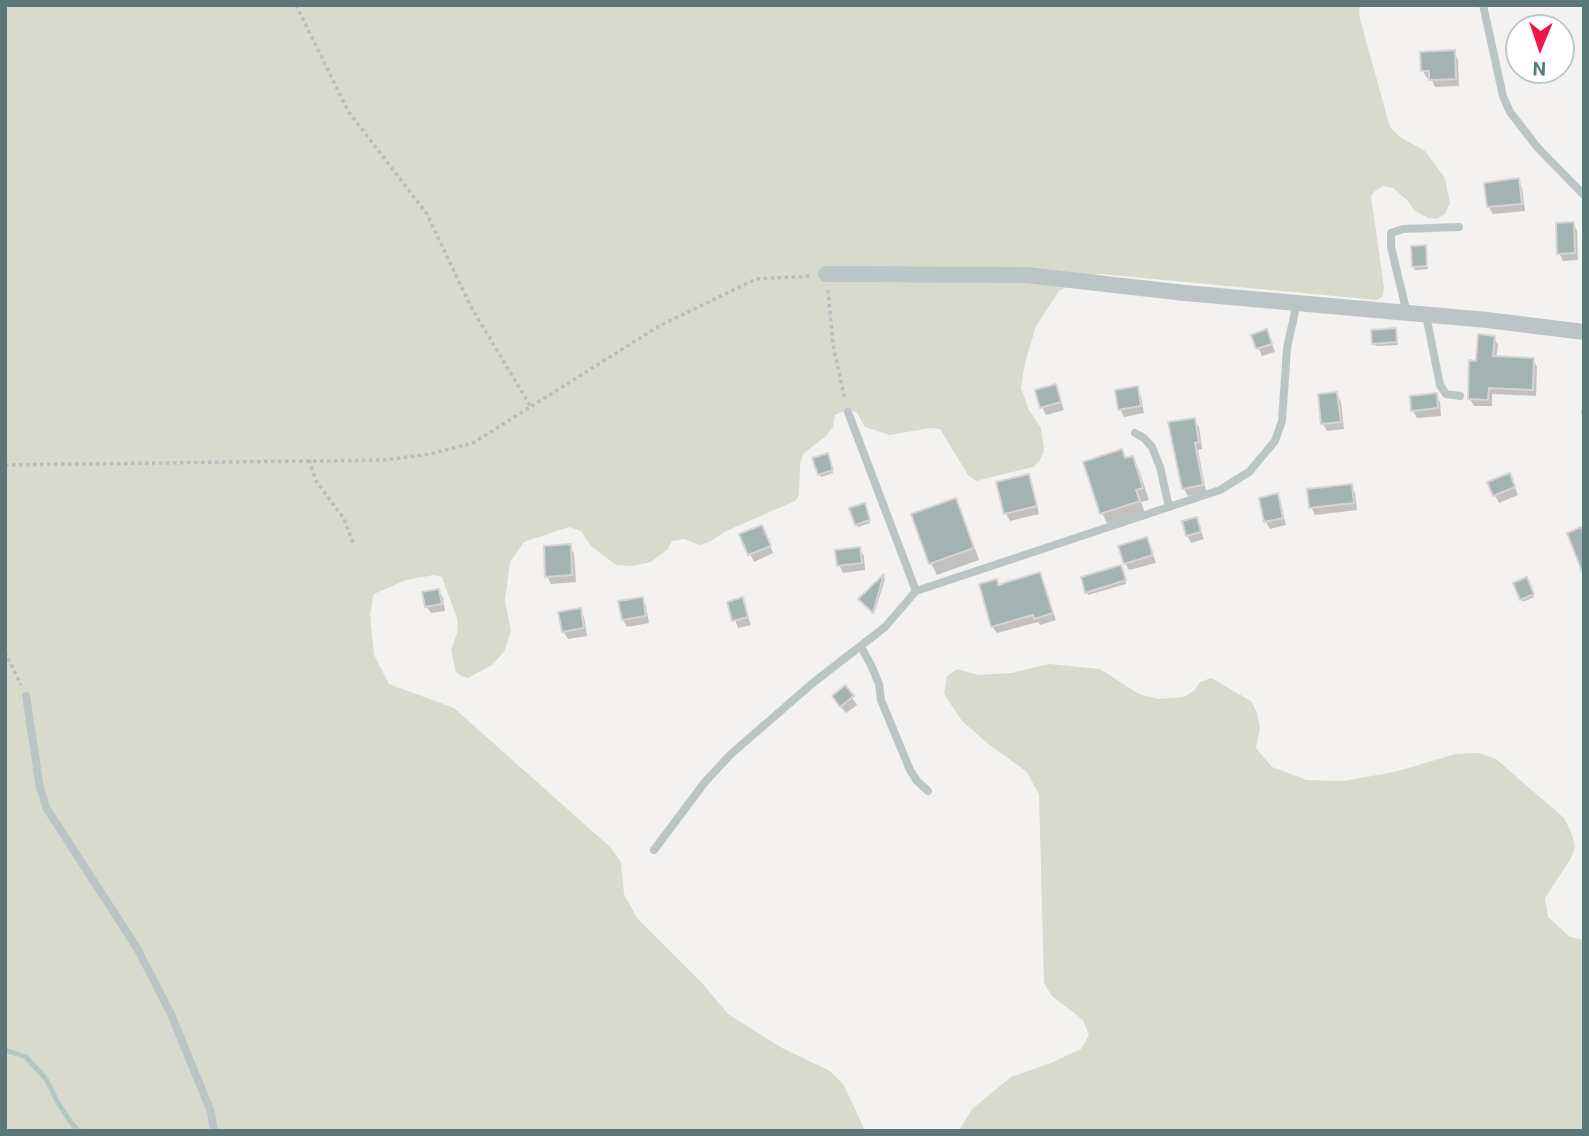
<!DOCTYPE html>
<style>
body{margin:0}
#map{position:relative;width:1589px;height:1136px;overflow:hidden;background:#f4f2f0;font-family:Roboto,sans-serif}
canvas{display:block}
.frame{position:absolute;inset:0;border:7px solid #597877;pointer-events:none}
.north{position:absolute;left:1505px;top:14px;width:70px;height:70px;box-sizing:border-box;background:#fff;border:2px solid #bdc9c9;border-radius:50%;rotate:182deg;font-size:19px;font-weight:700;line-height:28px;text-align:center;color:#597877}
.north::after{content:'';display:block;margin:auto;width:24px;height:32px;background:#ee164b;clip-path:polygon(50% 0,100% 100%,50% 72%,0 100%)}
</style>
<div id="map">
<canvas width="1589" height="1136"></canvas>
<div class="frame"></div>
<div class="north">N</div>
</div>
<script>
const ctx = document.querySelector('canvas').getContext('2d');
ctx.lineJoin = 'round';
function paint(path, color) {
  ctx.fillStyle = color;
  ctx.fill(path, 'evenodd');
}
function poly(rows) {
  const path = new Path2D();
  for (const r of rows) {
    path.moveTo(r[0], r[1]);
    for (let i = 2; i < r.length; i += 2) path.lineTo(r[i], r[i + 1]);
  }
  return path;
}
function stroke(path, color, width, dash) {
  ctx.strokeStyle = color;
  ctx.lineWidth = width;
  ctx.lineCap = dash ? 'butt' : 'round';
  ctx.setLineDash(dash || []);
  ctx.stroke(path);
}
paint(poly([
 [5,5,1359,5,1360,19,1390,127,1400,137,1425,151,1445,178,1450,203,1445,214,1437,219,1428,218,1415,211,1407,200,1393,188,1383,186,1375,191,1371,196,1384,287,1383,296,1377,300,1100,274,1084,277,1059,291,1036,326,1025,363,1021,388,1029,410,1041,428,1044,451,1039,462,1033,467,976,481,968,475,940,429,930,428,890,435,865,427,857,413,849,409,835,415,833,427,826,436,803,454,800,465,799,495,795,501,724,532,710,542,699,545,684,539,672,541,668,549,651,562,633,566,616,565,591,546,581,531,569,527,524,542,510,562,505,600,511,631,504,652,492,665,468,678,461,676,456,672,451,650,458,631,457,619,442,577,434,575,406,580,374,594,370,614,374,655,389,684,454,708,610,847,621,862,624,894,637,918,702,983,728,1014,782,1048,830,1071,844,1085,865,1131,5,1131],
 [1049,664,1100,669,1139,694,1158,699,1183,697,1194,691,1200,682,1211,678,1251,701,1257,713,1260,728,1256,748,1272,767,1307,780,1344,781,1394,772,1456,754,1479,753,1496,759,1564,818,1572,834,1575,847,1570,860,1545,898,1548,917,1570,937,1584,940,1584,1131,959,1131,972,1109,1011,1077,1051,1063,1081,1049,1089,1035,1083,1020,1052,996,1044,983,1039,795,1027,772,987,743,962,721,944,694,947,676,957,669,979,675,1011,673]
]), '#d9dace');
paint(poly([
 [1454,52,1458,60,1459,86,1435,87,1431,78,1427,78,1423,71],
 [1518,180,1522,188,1525,211,1493,214,1489,207],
 [1573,223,1577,231,1578,260,1563,261,1559,253],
 [1425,247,1428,269,1415,270,1413,267],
 [1395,330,1398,345,1376,346,1374,343],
 [1253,336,1270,339,1275,352,1262,356],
 [1494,338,1498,345,1496,358,1533,360,1537,367,1536,396,1492,394,1492,406,1474,406,1470,399,1477,362],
 [1055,386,1064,410,1046,415,1042,407],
 [1137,388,1141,396,1144,413,1124,417,1120,409],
 [1337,394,1341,402,1344,429,1327,431,1323,424],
 [1436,395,1440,402,1441,416,1417,418,1413,411],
 [1584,395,1584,417,1581,414],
 [1194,420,1199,427,1202,449,1198,450,1206,492,1188,496,1183,488],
 [1121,451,1126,460,1132,458,1139,470,1149,500,1141,502,1145,513,1108,525,1102,513],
 [828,458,833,473,821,477,819,474],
 [1028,476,1032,484,1039,514,1010,521,1006,514,998,484],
 [1513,482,1518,495,1499,503,1489,483],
 [1351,485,1355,493,1357,510,1315,515,1311,507],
 [1277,495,1281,503,1286,525,1270,529,1266,522,1261,499],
 [955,500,962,512,979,560,937,575,931,563,913,515],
 [865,508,870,523,858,527,856,524],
 [1196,519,1204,539,1191,543,1187,535],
 [765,534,773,553,754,562,741,535],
 [1147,539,1156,563,1129,570,1125,563],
 [570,546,574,554,576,582,551,584,547,576],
 [859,549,864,556,865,570,843,573,839,565],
 [1122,570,1126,584,1088,595,1087,592],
 [1039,574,1056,620,1040,625,1038,622,997,633,992,626,996,581,999,587],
 [884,577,885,579,874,614,861,599],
 [1526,579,1534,597,1523,602,1515,584],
 [439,591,443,598,445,611,431,613,426,606],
 [642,599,646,606,649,623,627,627,623,620],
 [742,599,751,625,738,628,729,603],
 [580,610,584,617,587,636,568,639,564,632,560,613],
 [845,688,857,705,846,713,838,703]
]), '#0003');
stroke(poly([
 [5,1050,26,1057,46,1079,58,1103,71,1123,79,1131]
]), '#b4c7c3', 5);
const building = poly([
 [1455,50,1456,79,1429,80,1429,71,1421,71,1420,52,1455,50],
 [1519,178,1522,204,1487,207,1484,183,1519,178],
 [1574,222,1575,253,1557,254,1556,223,1574,222],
 [1426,245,1427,266,1412,267,1411,246,1426,245],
 [1396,328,1397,342,1372,344,1371,330,1396,328],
 [1267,329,1272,344,1256,349,1251,335,1267,329],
 [1478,334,1495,336,1493,356,1534,358,1533,390,1489,388,1488,400,1468,399,1469,360,1476,361,1478,334],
 [1056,384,1061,402,1040,408,1035,390,1056,384],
 [1138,386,1141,406,1118,410,1115,390,1138,386],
 [1337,392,1341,422,1321,424,1318,394,1337,392],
 [1437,393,1438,408,1411,411,1410,396,1437,393],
 [1195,418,1199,442,1195,443,1203,485,1182,489,1168,422,1195,418],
 [1122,449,1125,458,1133,456,1143,488,1136,490,1140,501,1100,514,1083,462,1122,449],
 [828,453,833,470,818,475,812,458,828,453],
 [1510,473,1515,487,1493,496,1487,482,1510,473],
 [1029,474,1037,506,1004,514,996,482,1029,474],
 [1352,484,1354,503,1309,508,1307,489,1352,484],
 [1278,493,1283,518,1264,522,1259,498,1278,493],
 [956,498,974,548,929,564,911,514,956,498],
 [865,503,870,520,855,525,849,508,865,503],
 [1197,517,1201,532,1186,536,1182,521,1197,517],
 [762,525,771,546,748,555,739,534,762,525],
 [1581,527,1584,535,1583,574,1567,533,1581,527],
 [1147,537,1153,555,1124,564,1118,546,1147,537],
 [571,544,572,575,545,577,544,546,571,544],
 [860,547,862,563,837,566,835,550,860,547],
 [1121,565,1126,580,1085,593,1081,577,1121,565],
 [1040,572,1053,613,1034,619,1033,615,991,627,979,584,997,579,998,585,1040,572],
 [884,574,873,613,858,599,884,574],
 [1527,577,1534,594,1520,600,1513,583,1527,577],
 [439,589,442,604,425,607,422,592,439,589],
 [643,597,646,616,622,620,618,601,643,597],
 [743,597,748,617,732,621,727,602,743,597],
 [581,608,584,628,562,632,558,612,581,608],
 [845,685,854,696,840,707,832,696,845,685]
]);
paint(building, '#a3b3b2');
stroke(building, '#d5d4d3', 2);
stroke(poly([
 [296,5,348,111,427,214,470,305,531,407],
 [828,290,833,345,845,400],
 [309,460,316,481,344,519,354,545],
 [5,465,385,460,430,454,473,443,659,326,756,279,811,276],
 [5,652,21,685]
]), '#b8bebe', 3.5, [3.5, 3.5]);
stroke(poly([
 [1483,5,1503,96,1510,112,1538,148,1584,195],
 [1407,313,1391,247,1391,233,1403,229,1459,227],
 [1426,315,1440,385,1446,394,1460,396],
 [848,412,916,591],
 [1135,433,1144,438,1152,447,1160,467,1169,507],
 [861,647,871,665,879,684,881,700,910,770,917,781,928,791],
 [26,696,40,788,47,809,137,948,171,1014,211,1112,214,1131],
 [654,850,705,782,731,754,814,682,885,627,916,591,1220,490,1249,472,1275,441,1282,421,1287,348,1297,303]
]), '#bcc5c5', 8);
stroke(poly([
 [826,274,1026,275,1185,293,1487,320,1584,332]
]), '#bcc5c5', 16);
</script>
